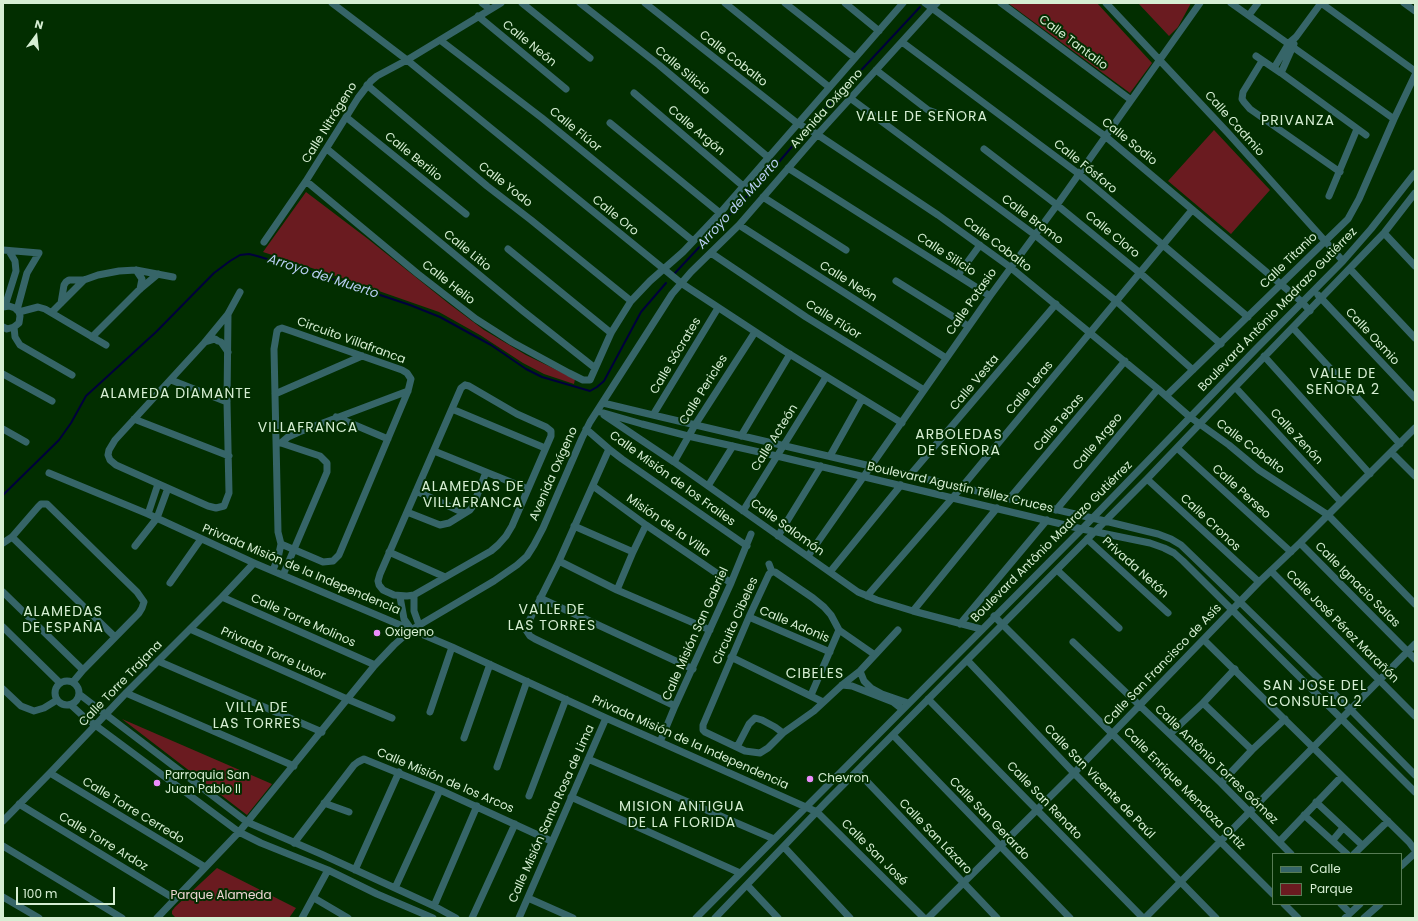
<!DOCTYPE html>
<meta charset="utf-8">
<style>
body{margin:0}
#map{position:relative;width:1418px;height:921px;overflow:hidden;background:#022e00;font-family:Poppins,sans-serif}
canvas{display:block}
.frame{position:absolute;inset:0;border:4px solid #d6eed3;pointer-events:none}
.legend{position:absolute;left:1272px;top:853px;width:130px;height:52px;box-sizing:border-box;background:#022e00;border:1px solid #577b54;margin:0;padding:5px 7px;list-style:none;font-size:12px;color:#d6eed3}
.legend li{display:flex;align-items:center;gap:8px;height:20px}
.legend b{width:20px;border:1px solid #577b54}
.north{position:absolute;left:16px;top:16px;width:40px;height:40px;-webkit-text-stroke:3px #022e00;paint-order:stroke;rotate:15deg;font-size:11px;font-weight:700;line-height:16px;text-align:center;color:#d6eed3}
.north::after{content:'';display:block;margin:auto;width:14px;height:18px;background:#d6eed3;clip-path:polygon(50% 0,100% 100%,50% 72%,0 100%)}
.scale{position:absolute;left:16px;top:887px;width:99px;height:18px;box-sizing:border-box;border:2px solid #d6eed3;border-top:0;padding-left:5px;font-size:12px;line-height:14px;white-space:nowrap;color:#d6eed3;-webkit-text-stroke:3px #022e00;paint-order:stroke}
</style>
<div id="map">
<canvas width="1418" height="921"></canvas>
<div class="frame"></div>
<ul class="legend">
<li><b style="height:5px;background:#366568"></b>Calle</li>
<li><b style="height:11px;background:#6a1b20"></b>Parque</li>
</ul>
<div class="north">N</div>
<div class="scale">100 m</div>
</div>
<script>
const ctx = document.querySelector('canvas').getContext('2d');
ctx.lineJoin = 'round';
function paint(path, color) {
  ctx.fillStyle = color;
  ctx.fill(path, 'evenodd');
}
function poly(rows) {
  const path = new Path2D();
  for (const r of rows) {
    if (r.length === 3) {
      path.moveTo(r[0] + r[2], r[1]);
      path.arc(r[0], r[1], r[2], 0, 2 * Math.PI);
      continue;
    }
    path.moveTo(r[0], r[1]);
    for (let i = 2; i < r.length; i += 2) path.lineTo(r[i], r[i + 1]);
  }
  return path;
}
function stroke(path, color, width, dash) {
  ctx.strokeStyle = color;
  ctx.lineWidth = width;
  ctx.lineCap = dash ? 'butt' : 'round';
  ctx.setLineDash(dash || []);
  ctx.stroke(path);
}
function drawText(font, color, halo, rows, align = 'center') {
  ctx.font = font + ' Poppins,sans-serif';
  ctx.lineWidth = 4;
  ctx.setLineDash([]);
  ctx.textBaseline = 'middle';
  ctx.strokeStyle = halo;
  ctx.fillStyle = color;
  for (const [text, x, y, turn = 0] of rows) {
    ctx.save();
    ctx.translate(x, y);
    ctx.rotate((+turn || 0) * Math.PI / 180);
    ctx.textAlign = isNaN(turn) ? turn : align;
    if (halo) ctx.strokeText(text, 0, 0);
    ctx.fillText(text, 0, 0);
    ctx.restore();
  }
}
paint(poly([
 [1008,3,1097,3,1152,63,1130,93],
 [1138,3,1191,3,1178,27,1169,36],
 [1214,130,1270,190,1231,234,1168,181],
 [306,192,368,239,448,303,484,330,526,355,575,379,574,384,544,374,523,363,480,335,439,312,333,275,263,252],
 [122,719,272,784,247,815],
 [217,868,296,908,289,918,175,917,172,914,172,911,175,907]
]), '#6a1b20');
stroke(poly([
 [812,123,920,7],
 [675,273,778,163,802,135],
 [3,495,59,440,71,423,86,396,156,332,214,273,230,261,240,255,249,254,257,256,314,273,410,305,440,317,491,345,526,369,542,377,590,391,597,387,604,381,641,312,666,283]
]), '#00003b', 2);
stroke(poly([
 [332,3,407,60,681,283,783,350,902,423],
 [482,3,490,9],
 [522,3,590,58],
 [580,3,659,65,769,158],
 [645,3,797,123,812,131,938,215,1010,267,1158,389,1190,417,1229,445,1259,470,1328,515,1415,604],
 [725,3,829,87],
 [785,3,855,58],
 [845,3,879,31],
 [925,3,1105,136,1302,302,1310,311],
 [1001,3,1131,100],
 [1106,3,1228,133,1343,261],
 [1231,3,1394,119],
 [1321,3,1415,71],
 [1404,3,1415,11],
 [1249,15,1258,3],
 [478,16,566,89],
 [440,40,542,118,693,241],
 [902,42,1079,174,1248,317],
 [1256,56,1281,73,1366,135],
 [1262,61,1243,92,1242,99,1244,102,1250,109,1340,172],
 [1274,68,1289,43,1296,37,1321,3],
 [876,70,928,110,939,114],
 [1281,73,1294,44],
 [367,85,487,186,531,220,631,301],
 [634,93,743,186],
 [850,98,1035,235,1116,301,1193,370],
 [346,117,466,214],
 [610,123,720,213],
 [327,149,523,311,595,368],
 [984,149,1057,205,1140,273,1221,344],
 [788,168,990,296],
 [306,181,418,274,476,319,512,342,569,373,583,380,590,380,611,333,631,301,650,281,683,252,720,213,903,3],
 [1329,196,1357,129],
 [763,197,846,250],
 [739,225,946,358],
 [1384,233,1415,266],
 [264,242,306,181,358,98,371,81,377,76,407,60,501,3],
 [508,249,611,333],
 [3,250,39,253,27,273,17,310],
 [711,253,806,317,924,390],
 [1350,269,1415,338],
 [136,270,142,279,140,289],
 [958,275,980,245],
 [896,281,968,326],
 [1318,295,1415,398],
 [61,303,64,285,66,282,69,280,84,280,98,275,119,271,136,270,173,277],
 [5,306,16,271,15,261,9,251],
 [3,307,9,306,15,308,19,312,20,316,19,323,14,327,7,329,3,327],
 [19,312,38,307,45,309,106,345],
 [52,312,84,280],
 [228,314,227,402,229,493,224,506,216,508,208,506,116,465,110,460,108,455,109,450,115,440,205,342,228,314,240,292],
 [14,327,15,337,20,345,72,375],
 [1293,328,1400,444],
 [92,337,140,289,158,274],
 [205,342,215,339,218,341,221,342,228,352],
 [1264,356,1370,474],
 [3,374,52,401],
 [171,380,227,402],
 [465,385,469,386,517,414,546,427,551,431,551,436,512,526,506,536,498,545,491,551,414,595,407,596,394,595,383,590,379,585,378,581,380,574,461,388,465,385],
 [1235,387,1341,502],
 [275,394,362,356],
 [1166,396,1348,219,1359,199,1394,119,1415,75],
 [603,403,653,415,1105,521,1158,534,1171,539,1181,545,1240,602,1350,709,1415,775],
 [452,409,545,448],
 [597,411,642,424,688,436,777,456,1082,529,1150,543,1164,548,1174,553,1183,561,1415,792],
 [604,415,674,462,858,592,877,600,913,611,981,629],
 [653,415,718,308],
 [336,417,388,439],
 [134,419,229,456],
 [3,429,26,442],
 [586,429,609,449,622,459,747,546],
 [741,436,790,354],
 [276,443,281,443,320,456,327,463,327,472,283,575],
 [281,443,288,437,299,432,408,391],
 [1177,448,1291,552],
 [609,449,559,561,529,621,526,630,530,636,535,639,675,706],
 [434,451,528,489],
 [1391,452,1415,476],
 [830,456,862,399],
 [674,462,695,425,755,332],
 [49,473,148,514,254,563,452,647,606,718,817,812,924,918],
 [910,475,1056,304],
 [1147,479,1259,582],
 [593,486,646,525,731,583],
 [708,486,733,446],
 [416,491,464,513],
 [1009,499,1125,361],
 [1056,510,1158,389],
 [743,511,826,377],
 [407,512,440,525,449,523,470,510,473,506,486,472],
 [148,514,158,484],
 [574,526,633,552],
 [778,536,821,466],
 [12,537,115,637],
 [1087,539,1168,613],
 [3,543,12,537,38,507,41,504,47,504,137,592,144,602,142,608,139,613,83,670,73,682],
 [1300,543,1415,659],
 [135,546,157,518,168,488],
 [389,552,445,577],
 [808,556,990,296,1057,205,1200,3],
 [559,561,617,590,710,630],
 [769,564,772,572],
 [273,570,278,558,281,544,278,532,274,349,277,331,279,329,282,328,291,331,402,370,407,373,411,379,408,391,339,555,333,561,323,562,281,544],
 [1057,570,1119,628],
 [1271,571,1415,716],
 [772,572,769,574,749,617,703,725,703,730,705,732,745,751,760,753,768,748,783,733,814,711,842,685,860,671,898,630],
 [772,572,775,572,813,598,824,607,831,615,839,630,875,655],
 [830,572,901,485],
 [170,583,201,539],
 [617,590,633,552,646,525],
 [3,592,83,670],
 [414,595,414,611,419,625],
 [867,596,961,488,1192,210],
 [222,597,375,665],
 [400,597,404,619,411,629],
 [540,598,693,669],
 [913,611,997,508],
 [994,616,1273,894],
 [749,617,830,652],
 [960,624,1047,520],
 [3,627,60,683],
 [190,629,347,699,392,718],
 [1204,640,1409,842,1415,850],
 [1073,642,1221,783,1291,854],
 [731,657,823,702],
 [967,660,1074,773,1216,918],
 [158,661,322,732],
 [860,671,864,681,871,688,882,694,908,703],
 [67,693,12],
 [842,685,852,686,893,702,902,709],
 [3,689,21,706,34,711,44,708,57,700],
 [126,693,294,766],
 [79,694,247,822,321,854,434,906,456,918],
 [811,695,839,630],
 [928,699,1143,918],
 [1203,703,1252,750],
 [71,705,83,716,239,832,261,843,328,870,377,894,433,918],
 [430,712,452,647],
 [1170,734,1203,703,1235,669],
 [893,735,1070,918],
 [464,738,490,664],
 [660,742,675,706,731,583,751,534],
 [737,747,749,724,755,718,762,720,775,727,783,733],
 [588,759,774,839],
 [497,767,527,681],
 [857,771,997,918],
 [50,773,205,867],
 [1221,783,1252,750,1285,719],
 [529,796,566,699],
 [571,797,740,873],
 [1316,802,1362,845],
 [324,803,349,812],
 [19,804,175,899],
 [1304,815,1347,854],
 [3,821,50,773,126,693,222,597,254,563],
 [1333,840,1343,828],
 [1279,842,1342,776],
 [294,843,354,765,358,762,364,759,440,790,551,841],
 [3,846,122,918],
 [784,847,850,918],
 [1354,854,1388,821],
 [1401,866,1415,853],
 [355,870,399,772],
 [747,885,778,918],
 [395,888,440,790],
 [3,897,39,918],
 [314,898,348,918],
 [528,898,573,918],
 [1284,904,1298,918],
 [1341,904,1350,913],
 [434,906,477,806],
 [157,918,239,832,375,665,394,645,411,630,494,581,517,565,527,556,534,545,543,528,582,438,590,422,672,294,691,272,739,225,817,135,937,3],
 [302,918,328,870],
 [472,918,515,824],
 [519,918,606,718],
 [696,918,1082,529,1256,349,1343,261,1371,229,1415,173],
 [715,918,827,801,1147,479,1235,387,1384,233,1415,193],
 [928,918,1074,773,1259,582,1300,543,1415,428],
 [1145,918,1415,644],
 [1345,918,1360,904],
 [1364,918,1380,904]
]), '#366568', 7);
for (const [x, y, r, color] of [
 [377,633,4,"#eb8dfb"],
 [810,779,4,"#eb8dfb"],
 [157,783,4,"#eb8dfb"]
]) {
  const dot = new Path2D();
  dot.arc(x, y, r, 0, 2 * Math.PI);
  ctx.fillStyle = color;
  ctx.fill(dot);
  stroke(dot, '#022e00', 1.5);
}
drawText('12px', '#d6eed3', '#022e00', [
 ["Calle Tantalio",1073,43,37],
 ["Calle Neón",529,44,39],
 ["Calle Cobalto",733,59,38],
 ["Calle Silicio",682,71,40],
 ["Avenida Oxígeno",827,109,-48],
 ["Calle Nitrógeno",330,123,-58],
 ["Calle Cadmio",1234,124,48],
 ["Calle Flúor",575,130,39],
 ["Calle Argón",696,131,40],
 ["Calle Sodio",1129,142,39],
 ["Calle Berilio",413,157,39],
 ["Calle Fósforo",1085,167,39],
 ["Calle Yodo",505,185,38],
 ["Calle Oro",615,216,39],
 ["Calle Bromo",1032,220,37],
 ["Calle Cloro",1112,235,39],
 ["Calle Cobalto",997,245,37],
 ["Calle Litio",467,251,39],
 ["Calle Silicio",946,255,33],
 ["Calle Titanio",1289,261,-44],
 ["Calle Neón",848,282,32],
 ["Calle Helio",448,283,38],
 ["Calle Potasio",972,302,-55],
 ["Boulevard Antônio Madrazo Gutiérrez",1278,310,-46],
 ["Calle Flúor",833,320,32],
 ["Calle Osmio",1372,337,47],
 ["Circuito Villafranca",351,341,20],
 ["Calle Sócrates",676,356,-59],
 ["Calle Vesta",975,383,-50],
 ["Calle Leras",1030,388,-50],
 ["Calle Pericles",704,390,-58],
 ["Calle Tebas",1059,423,-50],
 ["Calle Zenón",1296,437,47],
 ["Calle Acteón",775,438,-58],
 ["Calle Argeo",1098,442,-50],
 ["Calle Cobalto",1250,447,37],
 ["Avenida Oxígeno",554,474,-66],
 ["Calle Misión de los Frailes",672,479,36],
 ["Boulevard Agustín Téllez Cruces",960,488,13],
 ["Calle Perseo",1241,492,42],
 ["Calle Cronos",1210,523,43],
 ["Misión de la Villa",668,526,35],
 ["Calle Salomón",787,528,36],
 ["Boulevard Antônio Madrazo Gutiérrez",1052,542,-45],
 ["Privada Netón",1135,568,42],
 ["Privada Misión de la Independencia",301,570,23],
 ["Calle Ignacio Salas",1357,585,45],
 ["Calle Torre Molinos",303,621,24],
 ["Circuito Cibeles",736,621,-66],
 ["Calle Adonis",794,625,23],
 ["Calle José Pérez Marañón",1342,627,45],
 ["Calle Misión San Gabriel",696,634,-66],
 ["Privada Torre Luxor",273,654,24],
 ["Calle San Francisco de Asís",1163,665,-46],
 ["Calle Torre Trajana",121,684,-46],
 ["Privada Misión de la Independencia",690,743,24],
 ["Calle Antônio Torres Gómez",1216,765,44],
 ["Calle Misión de los Arcos",445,781,23],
 ["Calle San Vicente de Paúl",1099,782,46],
 ["Calle Enrique Mendoza Ortiz",1184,789,45],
 ["Calle San Renato",1044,801,46],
 ["Calle Torre Cerredo",133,811,31],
 ["Calle Misión Santa Rosa de Lima",552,814,-66],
 ["Calle San Gerardo",989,819,46],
 ["Calle San Lázaro",935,837,46],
 ["Calle Torre Ardoz",103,842,31],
 ["Calle San José",874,853,45]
]);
drawText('12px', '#d6eed3', '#022e00', [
 ["Oxigeno",385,633],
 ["Parroquia San",165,776],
 ["Juan Pablo II",165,790],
 ["Chevron",818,779]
], 'left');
drawText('12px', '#efd6d4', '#022e00', [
 ["Parque Alameda",221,896]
]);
drawText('italic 13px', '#b8cef3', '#022e00', [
 ["Arroyo del Muerto",739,204,-48],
 ["Arroyo del Muerto",323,277,18]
]);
ctx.letterSpacing = '1px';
drawText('14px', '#d6eed3', '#022e00', [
 ["VALLE DE SEÑORA",922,117],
 ["PRIVANZA",1298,121],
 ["VALLE DE",1343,374],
 ["SEÑORA 2",1343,390],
 ["ALAMEDA DIAMANTE",176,394],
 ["VILLAFRANCA",308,428],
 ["ARBOLEDAS",959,435],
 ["DE SEÑORA",959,451],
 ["ALAMEDAS DE",473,487],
 ["VILLAFRANCA",473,503],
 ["VALLE DE",552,610],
 ["LAS TORRES",552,626],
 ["ALAMEDAS",63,612],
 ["DE ESPAÑA",63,628],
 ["CIBELES",815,674],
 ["SAN JOSE DEL",1315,686],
 ["CONSUELO 2",1315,702],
 ["VILLA DE",257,708],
 ["LAS TORRES",257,724],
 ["MISION ANTIGUA",682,807],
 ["DE LA FLORIDA",682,823]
]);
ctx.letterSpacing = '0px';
</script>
